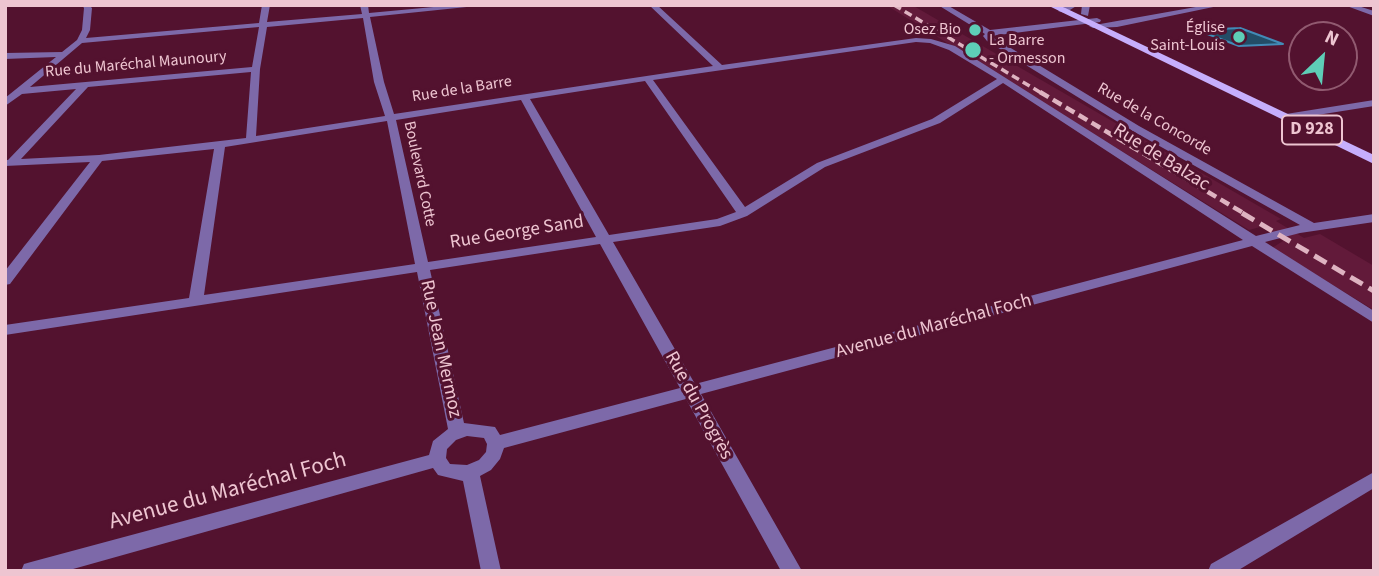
<!DOCTYPE html>
<meta charset="utf-8">
<style>
body{margin:0}
#map{position:relative;width:1379px;height:576px;overflow:hidden;background:#53122f;font-family:"Source Sans 3",sans-serif}
canvas{display:block}
.frame{position:absolute;inset:0;border:7px solid #eec5d1;pointer-events:none}
.north{position:absolute;left:1288px;top:21px;width:70px;height:70px;box-sizing:border-box;background:#53122f;border:2px solid #915a70;border-radius:50%;rotate:26deg;font-size:19px;font-weight:700;line-height:28px;text-align:center;color:#eec5d1}
.north::after{content:'';display:block;margin:auto;width:24px;height:32px;background:#5eceb7;clip-path:polygon(50% 0,100% 100%,50% 72%,0 100%)}
</style>
<div id="map">
<canvas width="1379" height="576"></canvas>
<div class="frame"></div>
<div class="north">N</div>
</div>
<script>
const ctx = document.querySelector('canvas').getContext('2d');
ctx.lineJoin = 'round';
function paint(path, color) {
  ctx.fillStyle = color;
  ctx.fill(path, 'evenodd');
}
function poly(rows) {
  const path = new Path2D();
  for (const r of rows) {
    path.moveTo(r[0], r[1]);
    for (let i = 2; i < r.length; i += 2) path.lineTo(r[i], r[i + 1]);
  }
  return path;
}
function stroke(path, color, width, dash) {
  ctx.strokeStyle = color;
  ctx.lineWidth = width;
  ctx.lineCap = dash ? 'butt' : 'round';
  ctx.setLineDash(dash || []);
  ctx.stroke(path);
}
function drawText(font, color, halo, rows, align = 'center') {
  ctx.font = font + ' "Source Sans 3",sans-serif';
  ctx.lineWidth = 6;
  ctx.setLineDash([]);
  ctx.textBaseline = 'middle';
  ctx.strokeStyle = halo;
  ctx.fillStyle = color;
  for (const [text, x, y, turn = 0] of rows) {
    ctx.save();
    ctx.translate(x, y);
    ctx.rotate((+turn || 0) * Math.PI / 180);
    ctx.textAlign = isNaN(turn) ? turn : align;
    if (halo) ctx.strokeText(text, 0, 0);
    ctx.fillText(text, 0, 0);
    ctx.restore();
  }
}
paint(poly([
 [886,5,912,5,1281,219,1276,221,1304,238,1320,234,1374,266,1374,310,1272,248,1283,241,1264,226,1249,230]
]), '#621a3a');
const building = poly([
 [1240,28,1283,44,1239,46,1197,30,1240,28]
]);
paint(building, '#234d67');
stroke(building, '#428bb7', 2);
paint(poly([
 [82,5,89,5,92,8,90,30,86,38,259,23,262,5,270,5,267,22,362,14,360,5,368,5,369,13,455,5,486,5,370,17,384,82,394,114,713,66,649,5,657,5,722,65,916,38,931,39,955,46,1256,236,1300,225,1131,130,987,41,983,36,985,34,938,5,947,5,990,30,1097,18,1101,20,1100,22,991,36,1139,126,1314,223,1374,214,1374,222,1300,233,1265,242,1374,311,1374,323,1252,246,701,394,802,571,781,571,686,399,504,448,500,459,491,470,480,476,501,571,481,571,463,481,438,475,433,468,66,571,21,571,24,564,31,562,429,455,433,441,448,429,417,272,5,335,5,325,189,298,214,149,102,161,10,284,5,285,5,271,90,162,5,166,5,160,8,160,76,89,22,94,5,106,5,98,56,57,5,59,5,53,62,52,77,40,82,30,84,8,82,5],
 [363,18,374,82,385,116,256,136,260,69,267,27,363,18],
 [259,27,252,67,30,87,82,43,259,27],
 [916,42,930,43,949,50,997,79,932,119,817,163,745,207,653,80,916,42],
 [251,72,246,138,99,155,21,159,88,87,251,72],
 [645,81,736,212,717,219,609,235,530,99,645,81],
 [1003,83,1243,240,695,384,613,242,720,226,747,216,825,167,940,123,1003,83],
 [521,100,596,237,428,262,396,120,521,100],
 [387,121,415,264,204,295,225,147,387,121],
 [600,244,680,388,500,435,495,427,464,423,430,270,600,244],
 [467,436,484,438,487,444,486,452,479,460,467,465,450,464,446,458,447,449,456,440,467,436],
 [1207,5,1223,5,1117,27,1093,28,1089,26,1207,5],
 [1344,5,1355,5,1374,11,1374,16,1344,5],
 [1374,100,1374,106,1286,120,1281,117,1286,114,1374,100],
 [1374,472,1374,488,1237,571,1208,571,1211,564,1374,472]
]), '#7d69a9');
paint(poly([
 [1068,5,1078,5,1065,13,1058,11,1068,5],
 [1082,5,1090,5,1088,16,1081,14,1082,5]
]), '#7d69a9');
paint(poly([
 [1047,5,1059,5,1374,155,1374,164,1047,5]
]), '#c6aefc');
stroke(poly([
 [894,5,1043,94]
]), '#deb3c1', 3.5, [8, 4.5]);
stroke(poly([
 [1040,92,1245,214]
]), '#deb3c1', 4.5, [10, 5]);
stroke(poly([
 [1242,213,1374,291]
]), '#deb3c1', 5, [14, 7]);
for (const [x, y, r, color] of [
 [975,30,7,"#5eceb7"],
 [1239,37,7,"#5eceb7"],
 [973,50,9,"#5eceb7"]
]) {
  const dot = new Path2D();
  dot.arc(x, y, r, 0, 2 * Math.PI);
  ctx.fillStyle = color;
  ctx.fill(dot);
  stroke(dot, '#53122f', 2.5);
}
drawText('16px', '#eec5d1', '#53122f', [
 ["Église",1225,28],
 ["Saint-Louis",1225,46],
 ["Osez Bio",961,30],
 ["La Barre",989,41,"left"],
 ["- Ormesson",989,59,"left"]
], 'right');
drawText('16px', '#eec5d1', '#53122f', [
 ["Rue du Maréchal Maunoury",136,65,-5],
 ["Rue de la Barre",462,90,-9],
 ["Rue de la Concorde",1154,120,30],
 ["Boulevard Cotte",419,174,78]
]);
for (const [x, y, w] of [
 [1312,130,60]
]) {
  const box = new Path2D();
  box.roundRect(x - w / 2, y - 14.5, w, 29, 5);
  ctx.fillStyle = '#53122f';
  ctx.fill(box);
  stroke(box, '#eec5d1', 2);
}
drawText('bold 18px', '#eec5d1', null, [
 ["D 928",1312,130]
]);
drawText('19px', '#eec5d1', '#53122f', [
 ["Rue de Balzac",1161,158,32],
 ["Rue George Sand",517,233,-9],
 ["Avenue du Maréchal Foch",934,327,-15],
 ["Rue Jean Mermoz",440,349,78],
 ["Rue du Progrès",698,406,61]
]);
drawText('23px', '#eec5d1', '#53122f', [
 ["Avenue du Maréchal Foch",228,492,-15]
]);
</script>
